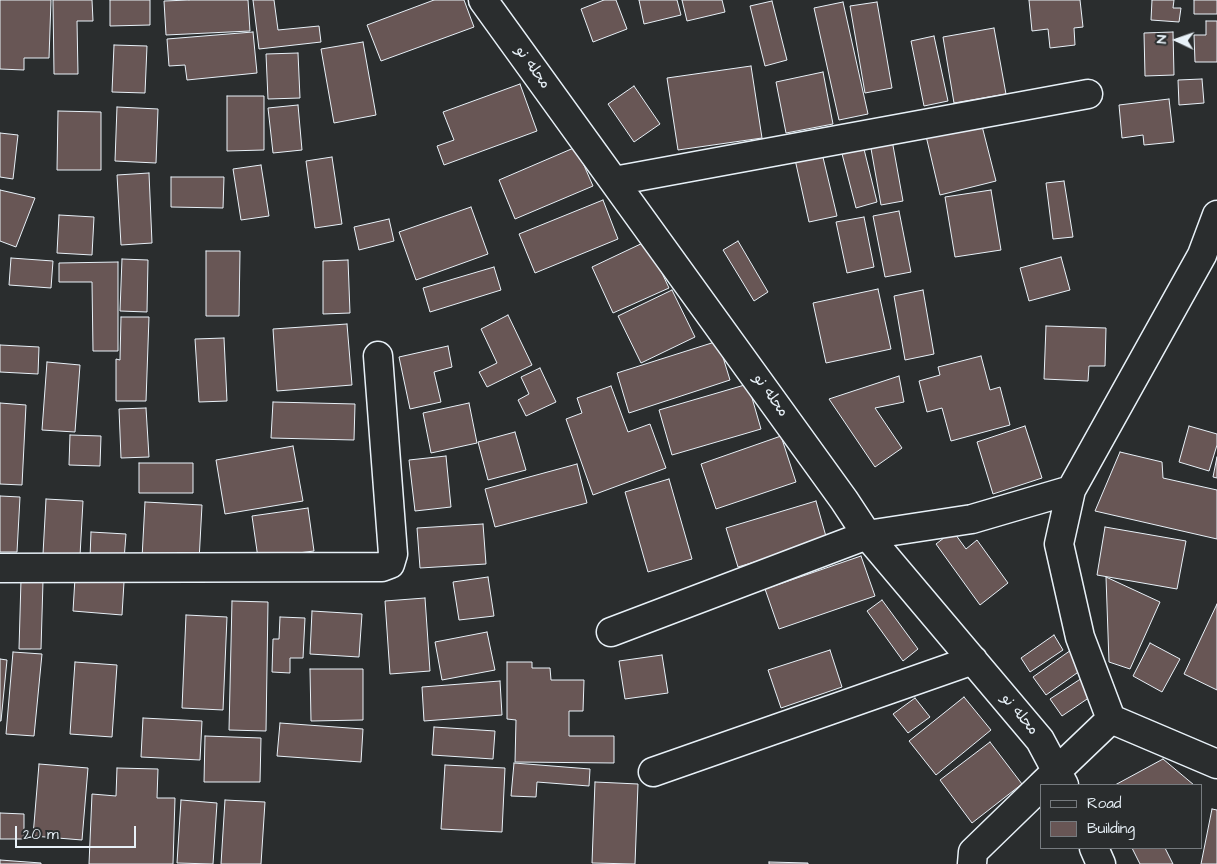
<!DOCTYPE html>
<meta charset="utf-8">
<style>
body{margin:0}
#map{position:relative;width:1217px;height:864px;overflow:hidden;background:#2a2d2e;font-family:"Architects Daughter",sans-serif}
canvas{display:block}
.legend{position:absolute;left:1040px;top:784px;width:162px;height:65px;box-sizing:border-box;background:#2a2d2e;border:1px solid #767b7f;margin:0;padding:6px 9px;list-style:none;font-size:15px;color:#e8f1f8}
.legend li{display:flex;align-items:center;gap:10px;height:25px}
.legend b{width:25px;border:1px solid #767b7f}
.north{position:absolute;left:1152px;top:15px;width:50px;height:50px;-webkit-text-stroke:4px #2a2d2e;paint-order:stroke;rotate:273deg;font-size:14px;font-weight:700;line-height:20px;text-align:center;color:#e8f1f8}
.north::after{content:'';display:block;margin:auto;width:18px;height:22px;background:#e8f1f8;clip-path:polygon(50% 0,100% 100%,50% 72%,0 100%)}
.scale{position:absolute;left:15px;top:826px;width:121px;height:22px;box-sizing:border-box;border:2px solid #e8f1f8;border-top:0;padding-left:6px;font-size:15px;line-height:18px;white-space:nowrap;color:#e8f1f8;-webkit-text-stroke:4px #2a2d2e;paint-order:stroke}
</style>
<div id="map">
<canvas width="1217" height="864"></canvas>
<ul class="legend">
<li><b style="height:6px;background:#2a2d2e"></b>Road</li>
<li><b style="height:14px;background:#685655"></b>Building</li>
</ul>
<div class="north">N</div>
<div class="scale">20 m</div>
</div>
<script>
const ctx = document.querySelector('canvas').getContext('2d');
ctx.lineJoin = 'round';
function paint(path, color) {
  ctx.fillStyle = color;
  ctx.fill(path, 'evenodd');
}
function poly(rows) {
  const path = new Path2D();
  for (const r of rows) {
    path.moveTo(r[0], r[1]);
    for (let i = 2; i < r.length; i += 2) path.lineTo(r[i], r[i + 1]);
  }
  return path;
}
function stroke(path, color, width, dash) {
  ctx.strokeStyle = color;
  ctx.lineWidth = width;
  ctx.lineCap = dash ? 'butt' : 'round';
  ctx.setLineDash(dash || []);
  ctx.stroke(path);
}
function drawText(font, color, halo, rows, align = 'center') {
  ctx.font = font + ' "Architects Daughter","Playpen Sans Arabic",sans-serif';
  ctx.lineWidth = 5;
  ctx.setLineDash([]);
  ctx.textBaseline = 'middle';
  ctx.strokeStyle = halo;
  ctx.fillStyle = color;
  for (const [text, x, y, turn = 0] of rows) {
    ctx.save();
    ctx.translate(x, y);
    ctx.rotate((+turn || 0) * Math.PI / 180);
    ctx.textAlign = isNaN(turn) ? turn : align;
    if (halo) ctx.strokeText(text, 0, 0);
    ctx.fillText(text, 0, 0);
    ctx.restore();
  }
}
const building = poly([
 [0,0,51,0,49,58,24,58,24,70,0,69,0,0],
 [53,0,92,0,93,21,77,21,78,74,54,74,53,0],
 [110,0,150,0,150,25,110,26,110,0],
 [189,0,248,0,250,31,166,35,164,1,189,0],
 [253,0,274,0,278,30,319,26,321,42,259,49,253,0],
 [434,0,464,0,474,27,381,61,367,25,434,0],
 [604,0,616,0,627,29,593,42,581,9,604,0],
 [639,0,677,0,681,15,644,24,639,0],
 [682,0,722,0,725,12,687,21,682,0],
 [1029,0,1080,0,1083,27,1074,28,1075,45,1050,48,1048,29,1032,31,1029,0],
 [1152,0,1174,0,1173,8,1181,8,1179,22,1151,20,1152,0],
 [1194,0,1217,0,1217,14,1194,14,1194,0],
 [772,1,787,60,765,66,750,6,772,1],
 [843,2,868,114,839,120,814,8,843,2],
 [877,2,892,88,865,93,850,6,877,2],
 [1206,21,1217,21,1217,62,1195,62,1194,35,1206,35,1206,21],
 [994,28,1006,94,954,103,943,37,994,28],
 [253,32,257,73,187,80,185,65,169,66,167,39,253,32],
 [1173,32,1174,75,1145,76,1144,33,1173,32],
 [934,36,948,101,924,106,911,41,934,36],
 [363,42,376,115,334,123,321,49,363,42],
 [114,45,147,46,145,93,112,92,114,45],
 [298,53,300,98,268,99,266,54,298,53],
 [751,66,762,138,678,150,667,78,751,66],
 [823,72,833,124,786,133,776,82,823,72],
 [1202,79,1204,103,1179,105,1178,80,1202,79],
 [520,84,537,131,444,165,437,146,454,140,443,112,520,84],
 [634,86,660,124,634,142,608,104,634,86],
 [227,96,264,96,264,150,227,151,227,96],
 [1169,99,1174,142,1144,145,1143,135,1122,138,1119,105,1169,99],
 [298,105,302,150,273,153,268,108,298,105],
 [117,107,158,109,156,163,115,161,117,107],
 [58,111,101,112,101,170,57,170,58,111],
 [981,122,996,181,940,195,926,136,981,122],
 [0,133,18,135,13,179,0,177,0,133],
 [892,140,903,201,881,205,870,143,892,140],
 [862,141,877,202,856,208,840,146,862,141],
 [576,147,593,186,515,219,499,180,576,147],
 [821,149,837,216,809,222,794,155,821,149],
 [332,157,342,224,315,228,306,161,332,157],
 [261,165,269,216,241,220,233,169,261,165],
 [149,173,152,243,121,245,117,175,149,173],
 [171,177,224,177,223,208,171,207,171,177],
 [1064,181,1073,237,1053,239,1046,183,1064,181],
 [0,190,35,198,16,247,0,241,0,190],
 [991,190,1001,250,955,257,945,197,991,190],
 [603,200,618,239,535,273,519,234,603,200],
 [471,207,488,254,416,280,399,232,471,207],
 [899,211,911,272,885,277,873,216,899,211],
 [59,215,94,217,92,255,57,253,59,215],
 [864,217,874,267,847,273,836,222,864,217],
 [389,219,394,241,359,250,354,227,389,219],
 [647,241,669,288,613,313,592,267,647,241],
 [738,241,768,292,754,301,723,250,738,241],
 [206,251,240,251,239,316,206,316,206,251],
 [1061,257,1070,290,1029,301,1020,268,1061,257],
 [11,258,53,261,51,288,9,285,11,258],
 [122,259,148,260,147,312,120,311,122,259],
 [348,260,350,313,323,314,323,261,348,260],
 [118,262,118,351,93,351,92,282,59,282,59,263,118,262],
 [494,267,501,290,430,312,423,288,494,267],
 [878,289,891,349,826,363,813,303,878,289],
 [672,290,695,337,641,363,618,316,672,290],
 [923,290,934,354,905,360,894,296,923,290],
 [508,315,532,365,487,387,479,372,497,363,481,329,508,315],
 [121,317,149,317,146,401,116,401,116,359,120,360,121,317],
 [347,324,352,385,277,391,273,329,347,324],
 [1046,326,1106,328,1105,366,1089,366,1088,381,1044,379,1046,326],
 [224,338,227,401,199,402,195,339,224,338],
 [718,341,730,380,629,413,617,373,718,341],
 [0,345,39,347,38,374,0,372,0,345],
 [448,346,452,367,434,372,441,402,410,409,399,357,448,346],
 [981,356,990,390,1000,387,1010,425,951,441,942,408,927,412,919,381,940,375,938,367,981,356],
 [47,362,80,365,75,432,42,430,47,362],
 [540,368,556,402,526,416,518,400,529,394,521,377,540,368],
 [899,376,904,402,875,408,902,448,875,467,829,399,899,376],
 [748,384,761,429,672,455,659,410,748,384],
 [611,386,628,432,650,424,666,468,593,495,566,419,582,413,577,398,611,386],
 [273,402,355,404,354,440,271,438,273,402],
 [0,403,26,405,22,485,0,484,0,403],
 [469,403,477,443,431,453,423,413,469,403],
 [146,408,149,457,121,458,119,409,146,408],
 [1025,426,1042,478,993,494,977,442,1025,426],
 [1189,426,1217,434,1217,445,1209,471,1179,462,1189,426],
 [515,432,526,470,488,480,478,442,515,432],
 [70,435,101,436,100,466,69,465,70,435],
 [781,436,796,482,716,509,701,464,781,436],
 [293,446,303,501,225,514,216,460,293,446],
 [1120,452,1162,462,1163,478,1217,490,1217,539,1095,511,1120,452],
 [446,456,451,507,415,511,409,460,446,456],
 [1217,457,1217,478,1213,477,1217,457],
 [139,463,193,463,193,493,139,493,139,463],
 [577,464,587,503,495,527,485,489,577,464],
 [669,479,692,559,648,572,625,492,669,479],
 [0,496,20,497,17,552,0,552,0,496],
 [46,499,83,501,80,556,43,554,46,499],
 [816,501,827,540,738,567,726,528,816,501],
 [145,502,202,505,199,561,142,558,145,502],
 [308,508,314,551,258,558,252,516,308,508],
 [483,524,486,564,420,568,417,528,483,524],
 [1105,527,1186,541,1177,589,1097,575,1105,527],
 [953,531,966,549,977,540,1008,583,980,605,936,544,953,531],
 [91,532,126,534,124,560,90,558,91,532],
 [861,556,875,596,779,629,765,589,861,556],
 [488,577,494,616,459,620,453,582,488,577],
 [1106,577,1160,602,1130,669,1109,662,1106,577],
 [75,578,124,582,122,615,73,611,75,578],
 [21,580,43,581,41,649,19,649,21,580],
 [425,598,430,671,390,674,385,601,425,598],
 [882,600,918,649,903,661,867,611,882,600],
 [232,601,268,602,266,731,229,730,232,601],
 [1217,604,1217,690,1184,674,1217,604],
 [312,611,362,614,359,657,310,654,312,611],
 [186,615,227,617,223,710,182,708,186,615],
 [280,617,305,618,303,658,290,658,290,673,272,672,273,639,279,639,280,617],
 [487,632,495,670,442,680,435,642,487,632],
 [1054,635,1063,650,1030,672,1021,658,1054,635],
 [1150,643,1180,659,1162,692,1133,676,1150,643],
 [830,650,842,687,781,708,768,670,830,650],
 [1071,650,1084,668,1046,695,1033,677,1071,650],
 [13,652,42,654,34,736,6,734,13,652],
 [662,655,668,693,625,699,619,661,662,655],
 [0,659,7,660,1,721,0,721,0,659],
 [75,662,117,665,112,737,70,734,75,662],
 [507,662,532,662,532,668,550,668,551,680,584,680,583,711,569,711,569,736,614,736,614,763,515,762,516,720,507,719,507,662],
 [310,669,363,669,363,720,311,721,310,669],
 [1082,678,1093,695,1062,716,1050,699,1082,678],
 [500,681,502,715,424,721,422,687,500,681],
 [964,697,991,730,936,775,909,741,964,697],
 [915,698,930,717,908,733,893,714,915,698],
 [143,718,202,721,200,760,141,757,143,718],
 [280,723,363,729,361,762,277,756,280,723],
 [434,727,495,731,493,759,432,755,434,727],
 [205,736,261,738,260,782,204,782,205,736],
 [990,742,1022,784,972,823,940,780,990,742],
 [1163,759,1194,785,1115,785,1163,759],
 [514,763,590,769,589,786,537,782,536,797,511,796,514,763],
 [39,764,88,768,82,840,33,836,39,764],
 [445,765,505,768,502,832,441,829,445,765],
 [117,768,158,769,157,798,175,798,173,864,89,864,92,794,116,796,117,768],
 [595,782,638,784,635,864,592,863,595,782],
 [181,800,217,803,213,864,177,863,181,800],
 [225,800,265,802,261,864,221,864,225,800],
 [1212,809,1217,810,1217,864,1201,864,1212,809],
 [0,813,24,814,24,839,0,839,0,813],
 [1132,848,1165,848,1173,864,1140,864,1132,848],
 [0,860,41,863,41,864,0,864,0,860],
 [769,862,808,863,808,864,769,864,769,862]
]);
paint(building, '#685655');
stroke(building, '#e8f1f8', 1);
const minor = poly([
 [483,0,844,500,867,535,1040,740,1064,785],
 [614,181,1088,94],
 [0,568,382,567,390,564,393,554,378,356],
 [611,632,867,535,972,519,1071,490],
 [1111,719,1217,764],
 [653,772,973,660],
 [1042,785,1111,719,1080,637,1059,544,1071,490,1202,255,1217,215],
 [1094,848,1101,864],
 [972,864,973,852,1041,786]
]);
stroke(minor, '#e8f1f8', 31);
stroke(minor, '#2a2d2e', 28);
drawText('15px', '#e8f1f8', '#2a2d2e', [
 ["محله نو",532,68,54],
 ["محله نو",770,396,54],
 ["محله نو",1019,715,50]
]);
</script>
